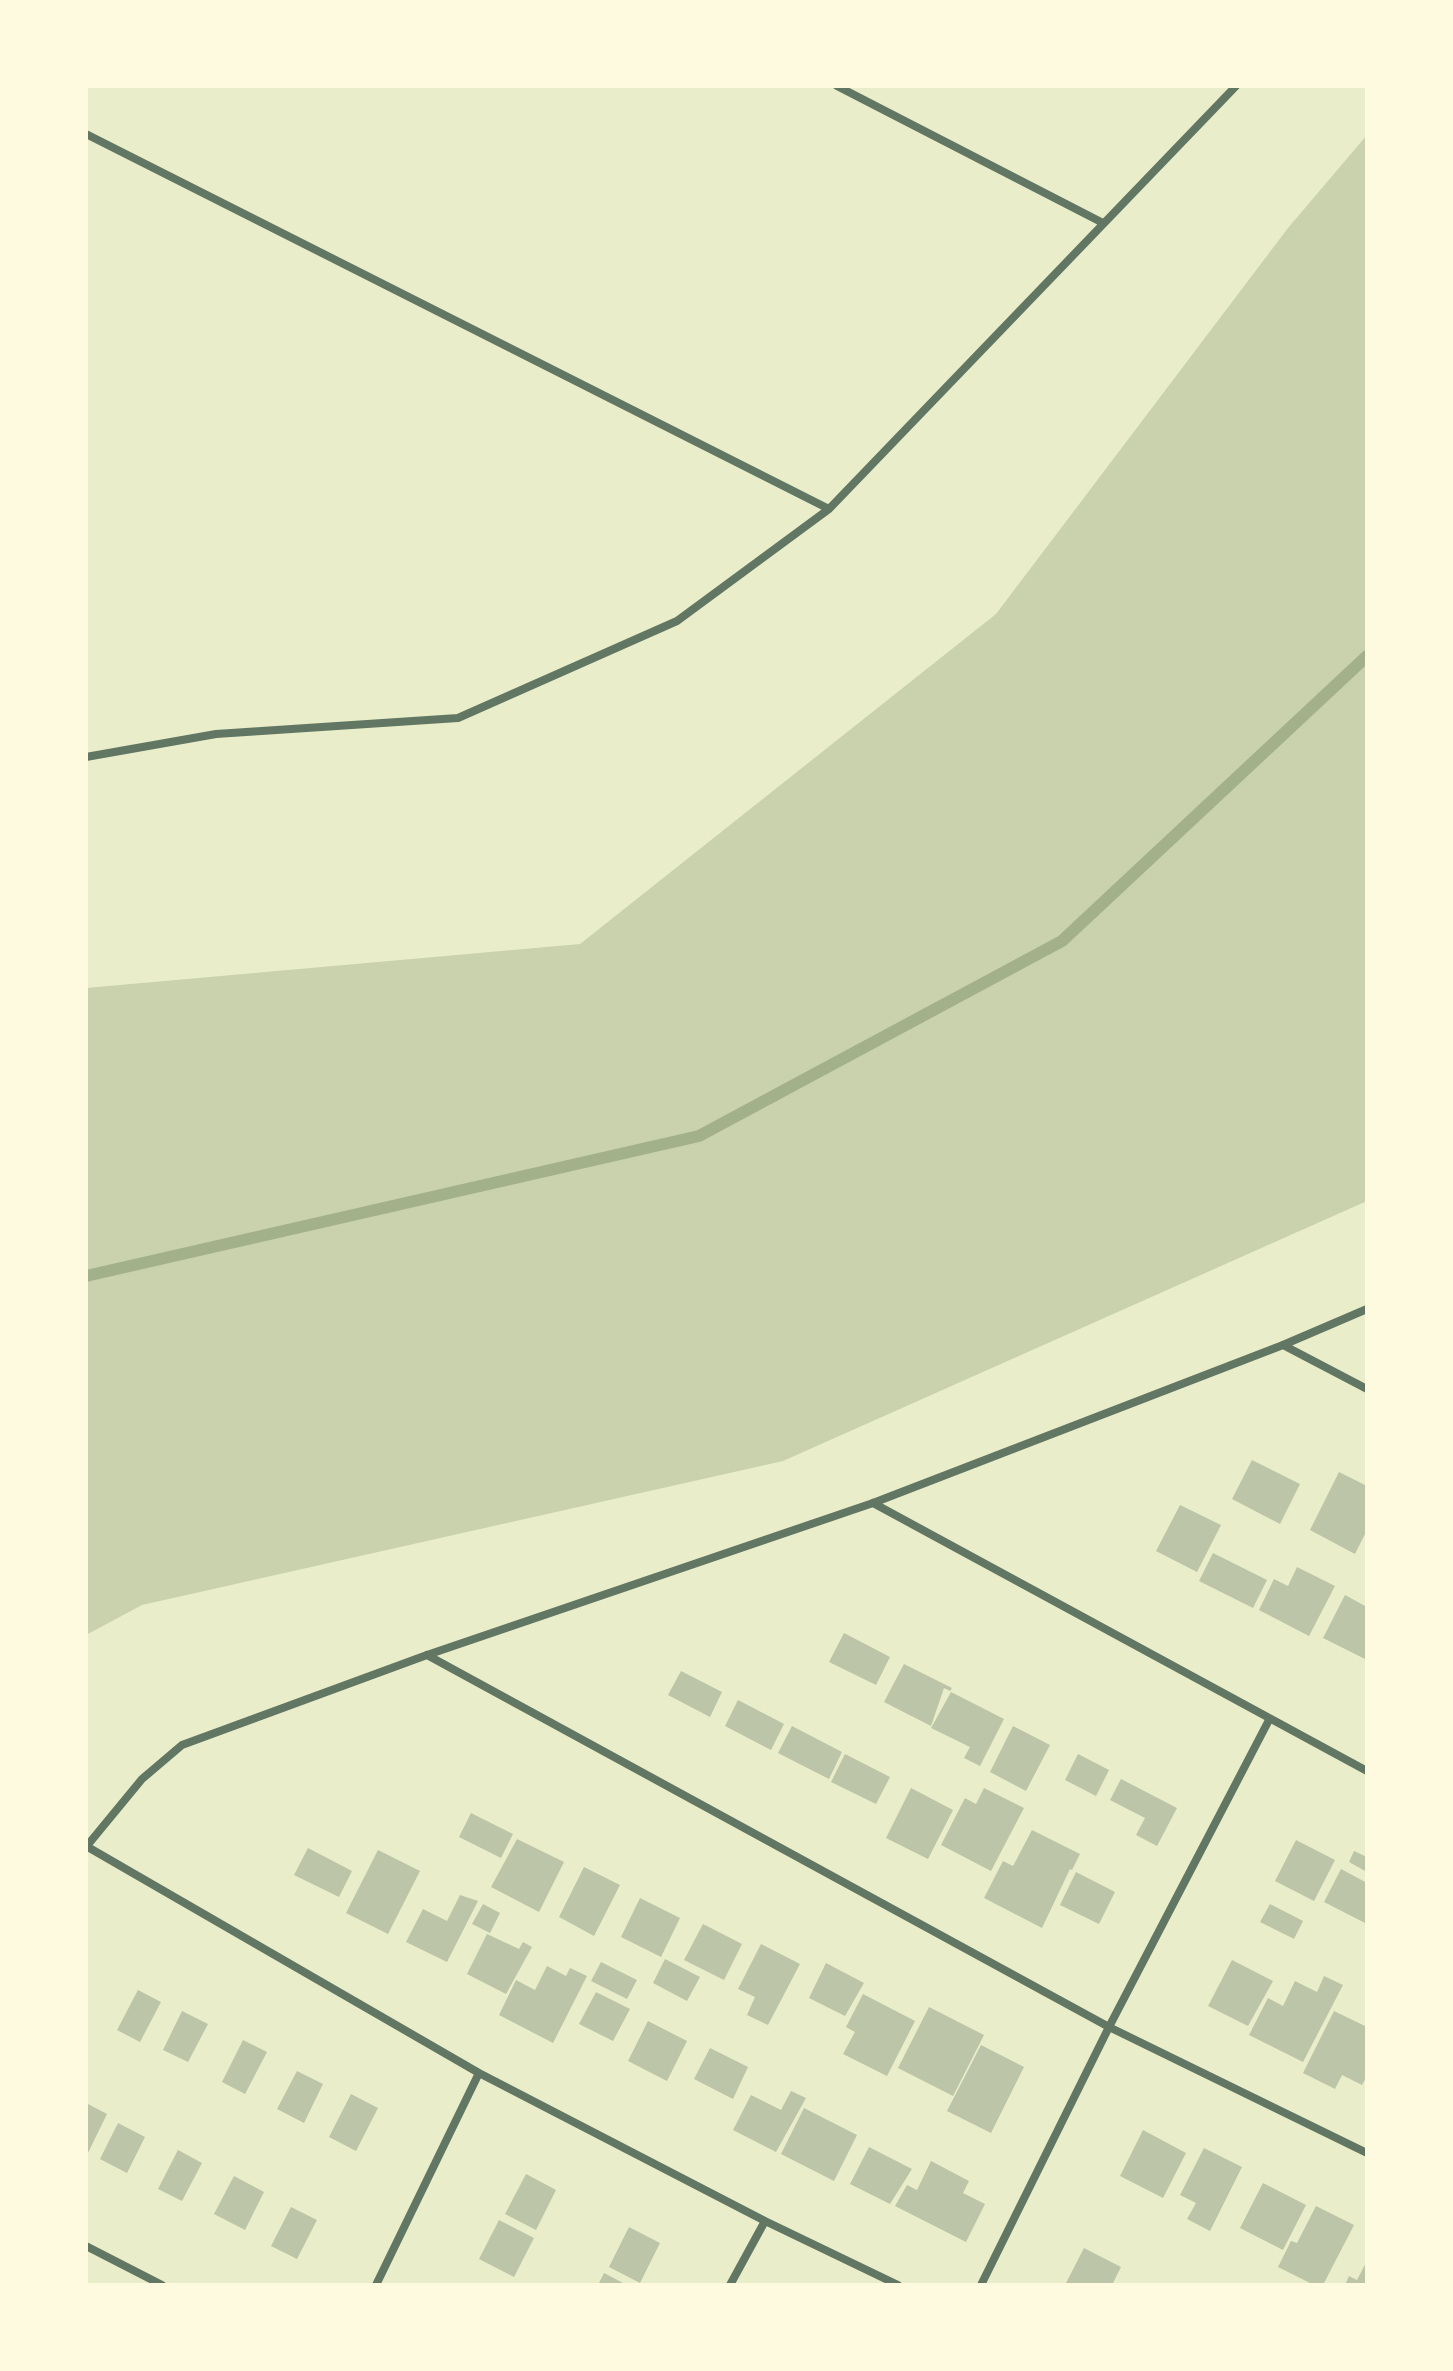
<!DOCTYPE html>
<style>
body{margin:0}
#map{position:relative;width:1453px;height:2371px;overflow:hidden;background:#e9edc9;font-family:Quicksand,sans-serif}
canvas{display:block}
.frame{position:absolute;inset:0;border:88px solid #fefae0;pointer-events:none}
</style>
<div id="map">
<canvas width="1453" height="2371"></canvas>
<div class="frame"></div>
</div>
<script>
const ctx = document.querySelector('canvas').getContext('2d');
ctx.lineJoin = 'round';
function paint(path, color) {
  ctx.fillStyle = color;
  ctx.fill(path, 'evenodd');
}
function poly(rows) {
  const path = new Path2D();
  for (const r of rows) {
    path.moveTo(r[0], r[1]);
    for (let i = 2; i < r.length; i += 2) path.lineTo(r[i], r[i + 1]);
  }
  return path;
}
function stroke(path, color, width, dash) {
  ctx.strokeStyle = color;
  ctx.lineWidth = width;
  ctx.lineCap = dash ? 'butt' : 'round';
  ctx.setLineDash(dash || []);
  ctx.stroke(path);
}
paint(poly([
 [1367,135,1367,1201,783,1461,142,1605,86,1635,86,988,580,944,996,614,1288,228]
]), '#cad2ad');
stroke(poly([
 [86,1276,699,1136,1062,941,1367,656]
]), '#a3b18a', 12);
paint(poly([
 [1252,1460,1300,1484,1280,1524,1232,1499],
 [1339,1472,1367,1486,1367,1530,1355,1554,1310,1530],
 [1180,1505,1221,1525,1197,1572,1156,1551],
 [1213,1553,1267,1580,1253,1608,1199,1581],
 [1297,1567,1335,1586,1309,1636,1259,1610,1274,1579,1288,1586],
 [1345,1595,1367,1607,1367,1660,1323,1638],
 [844,1633,890,1657,876,1685,829,1662],
 [904,1664,952,1688,950,1691,944,1688,931,1726,884,1702],
 [681,1671,722,1692,710,1717,668,1695],
 [951,1692,1004,1719,980,1766,964,1758,970,1747,931,1728],
 [738,1700,784,1724,771,1750,725,1726],
 [792,1726,842,1752,829,1779,778,1753],
 [1013,1726,1050,1745,1026,1791,990,1772],
 [845,1754,890,1777,876,1804,831,1782],
 [1078,1754,1109,1770,1096,1796,1065,1780],
 [1121,1779,1177,1808,1157,1846,1136,1835,1145,1818,1110,1800],
 [911,1788,953,1810,928,1859,886,1838],
 [984,1788,1024,1808,991,1871,941,1845,965,1798,976,1804],
 [471,1813,513,1834,501,1858,459,1837],
 [1032,1830,1080,1854,1072,1870,1070,1869,1042,1928,984,1898,1003,1861,1013,1866],
 [517,1839,564,1862,539,1912,491,1887],
 [1296,1840,1335,1860,1314,1901,1275,1881],
 [308,1848,352,1871,339,1897,294,1875],
 [378,1850,420,1871,388,1934,346,1913],
 [1354,1851,1367,1857,1367,1872,1349,1862],
 [584,1867,620,1885,594,1936,559,1917],
 [1341,1869,1367,1883,1367,1924,1324,1902],
 [1076,1872,1115,1892,1099,1924,1060,1905],
 [460,1895,478,1901,447,1962,406,1942,423,1909,447,1921],
 [640,1898,680,1918,661,1957,621,1937],
 [483,1904,500,1913,490,1933,472,1924],
 [1270,1904,1303,1921,1294,1939,1260,1922],
 [703,1924,742,1944,724,1980,684,1960],
 [487,1934,519,1949,523,1942,532,1947,506,1994,467,1974],
 [761,1944,800,1964,768,2025,747,2015,755,1997,738,1989],
 [665,1959,700,1977,687,2001,653,1983],
 [1232,1960,1273,1981,1248,2026,1208,2006],
 [601,1962,637,1980,627,1999,591,1981],
 [826,1963,864,1983,845,2016,809,1998],
 [547,1966,566,1976,570,1968,587,1976,553,2043,499,2015,516,1980,535,1990],
 [1324,1976,1343,1985,1303,2062,1249,2035,1268,1998,1283,2006,1295,1981,1317,1992],
 [138,1990,161,2002,140,2042,117,2030],
 [596,1992,630,2009,613,2041,579,2024],
 [863,1994,915,2021,887,2076,843,2054,855,2032,846,2027],
 [929,2007,984,2035,953,2096,898,2068],
 [182,2011,208,2024,188,2062,163,2050],
 [1334,2011,1367,2027,1367,2076,1362,2085,1342,2075,1335,2089,1303,2073],
 [648,2021,687,2041,667,2081,628,2061],
 [243,2040,267,2052,245,2094,222,2082],
 [981,2045,1024,2067,991,2133,947,2111],
 [710,2048,748,2067,733,2099,694,2079],
 [297,2071,323,2084,304,2123,277,2109],
 [791,2091,806,2098,776,2152,733,2130,751,2095,781,2110],
 [351,2094,378,2108,356,2151,329,2137],
 [86,2103,107,2114,86,2157],
 [804,2108,857,2135,834,2181,781,2154],
 [118,2123,145,2137,127,2173,100,2159],
 [1143,2130,1186,2153,1163,2198,1120,2176],
 [869,2147,912,2169,890,2204,850,2184],
 [1204,2148,1242,2167,1210,2231,1187,2219,1196,2203,1180,2195],
 [178,2150,202,2163,182,2201,158,2189],
 [931,2161,969,2181,963,2193,985,2204,966,2242,895,2206,907,2185,917,2190],
 [526,2174,556,2190,536,2230,505,2214],
 [234,2176,264,2192,245,2230,214,2214],
 [1263,2183,1306,2205,1283,2250,1240,2228],
 [1316,2206,1354,2225,1323,2285,1314,2285,1278,2267,1291,2241,1297,2243],
 [291,2207,317,2220,297,2259,271,2246],
 [499,2220,534,2238,514,2277,479,2259],
 [629,2227,660,2243,640,2283,609,2267],
 [1084,2248,1121,2267,1112,2285,1065,2285],
 [1367,2261,1367,2285,1345,2285,1349,2276,1357,2280],
 [604,2273,627,2285,598,2285]
]), '#bcc5a7');
stroke(poly([
 [837,86,1103,223],
 [86,134,829,509],
 [86,757,216,734,458,718,677,621,829,509,1236,86],
 [1283,1345,1367,1389],
 [873,1503,1367,1771],
 [427,1655,1109,2027,1367,2153],
 [86,1846,479,2073,765,2221,898,2285],
 [86,1847,142,1779,182,1745,427,1655,873,1503,1283,1345,1367,1309],
 [86,2246,162,2285],
 [376,2285,479,2073],
 [730,2285,765,2221],
 [981,2285,1109,2027,1269,1720]
]), '#617663', 8);
</script>
